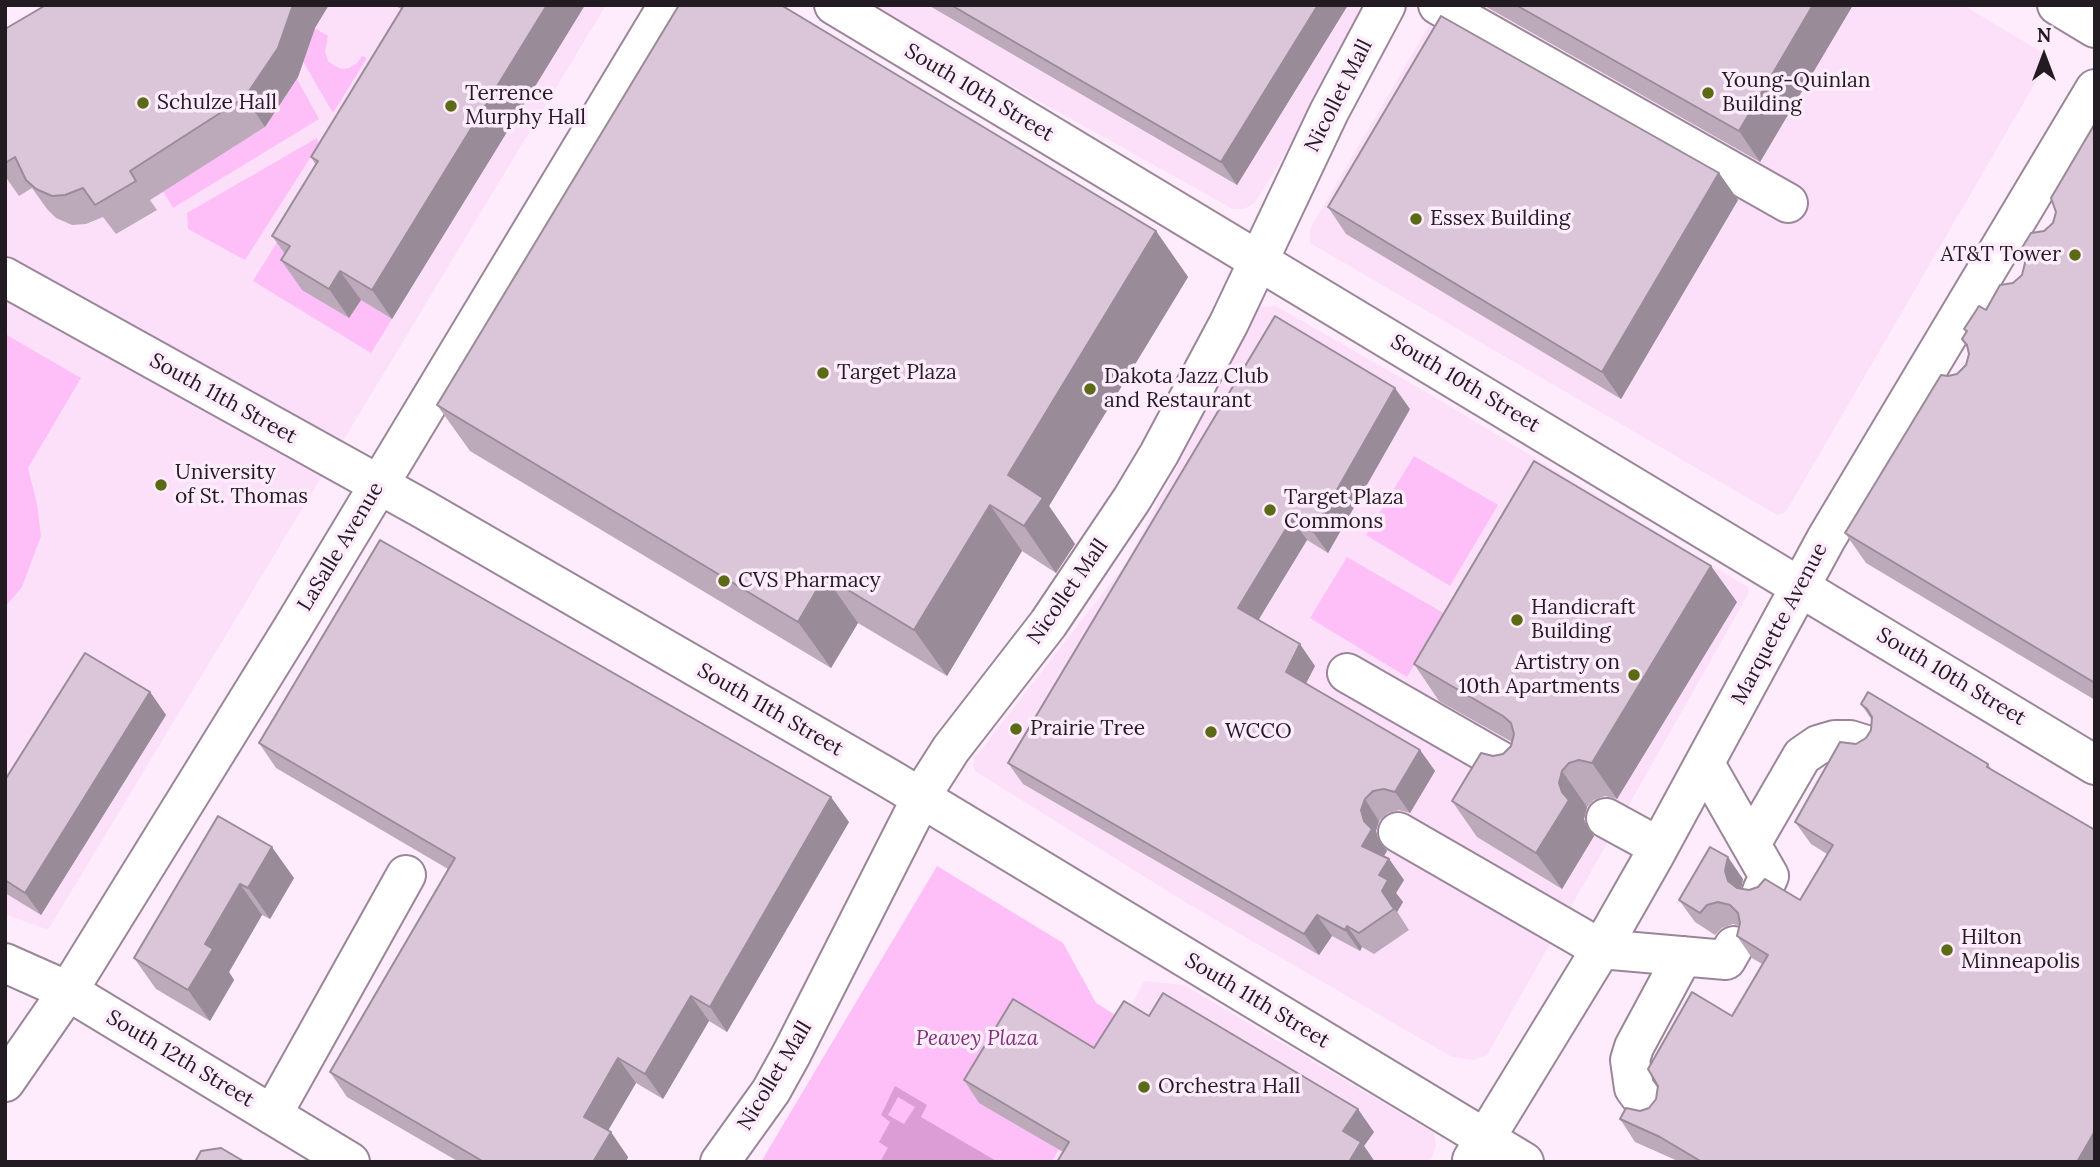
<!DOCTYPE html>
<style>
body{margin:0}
#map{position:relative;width:2100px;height:1167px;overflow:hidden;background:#feecfc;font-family:Lora,serif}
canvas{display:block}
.frame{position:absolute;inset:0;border:7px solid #231b22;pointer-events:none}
.north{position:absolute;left:2009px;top:21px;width:70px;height:70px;-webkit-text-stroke:5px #feecfc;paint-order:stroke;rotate:0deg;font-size:19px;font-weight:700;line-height:28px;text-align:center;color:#231b22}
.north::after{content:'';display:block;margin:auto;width:24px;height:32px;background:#231b22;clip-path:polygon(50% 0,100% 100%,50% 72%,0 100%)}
</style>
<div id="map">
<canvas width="2100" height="1167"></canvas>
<div class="frame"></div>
<div class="north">N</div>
</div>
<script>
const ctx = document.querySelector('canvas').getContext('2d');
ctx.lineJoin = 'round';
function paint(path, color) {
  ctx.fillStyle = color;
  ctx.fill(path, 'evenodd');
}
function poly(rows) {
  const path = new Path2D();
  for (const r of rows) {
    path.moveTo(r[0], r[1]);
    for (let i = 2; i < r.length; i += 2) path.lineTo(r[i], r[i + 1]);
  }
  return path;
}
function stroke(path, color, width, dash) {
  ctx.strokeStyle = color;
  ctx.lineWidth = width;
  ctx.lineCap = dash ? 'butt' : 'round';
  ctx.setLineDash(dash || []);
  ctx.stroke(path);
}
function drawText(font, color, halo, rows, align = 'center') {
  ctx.font = font + ' Lora,serif';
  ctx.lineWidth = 7;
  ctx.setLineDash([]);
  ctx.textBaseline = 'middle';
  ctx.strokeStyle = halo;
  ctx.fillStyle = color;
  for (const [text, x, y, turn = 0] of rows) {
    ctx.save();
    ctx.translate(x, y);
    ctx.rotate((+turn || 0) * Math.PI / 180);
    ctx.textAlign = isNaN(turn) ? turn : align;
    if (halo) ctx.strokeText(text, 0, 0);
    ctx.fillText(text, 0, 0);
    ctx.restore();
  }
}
paint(poly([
 [91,5,606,5,48,930,5,914,5,56],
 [866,5,1375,5,1255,203,1244,209,1233,209],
 [1441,5,1963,5,2040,51,2045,57,2045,66,1787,510,1783,514,1777,515,1310,243,1310,229],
 [1276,306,1431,395,1748,587,1749,594,1745,600,1487,1055,1474,1060,1452,1057,1185,902,975,771,973,766,974,759,1127,562,1260,307],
 [1144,981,1184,985,1434,1133,1436,1145,1433,1155,1429,1162,1052,1162]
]), '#fce0f9');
paint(poly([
 [270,5,276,5,328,36,325,52,328,61,335,66,342,69,349,68,357,63,362,56,367,58,333,113],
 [384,68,349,318,361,300,392,319,371,353,253,281],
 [297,79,319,119,173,208,163,191,265,127],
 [317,138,319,144,245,260,188,229,187,213],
 [5,334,81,378,28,468,37,504,41,536,22,587,5,607],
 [1414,456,1498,505,1450,586,1366,535],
 [1347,557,1445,614,1407,677,1310,618],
 [937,866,1063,943,1096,1003,1125,1021,1052,1162,761,1162]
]), '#febff8');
paint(poly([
 [895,1086,927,1105,921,1117,998,1162,880,1162,888,1148,879,1142,890,1122,881,1115],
 [898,1097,915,1107,904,1124,888,1115]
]), '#dc9cd6');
const minor = poly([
 [834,5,2095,765],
 [1438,5,1788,203],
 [2057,5,2095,28],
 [5,277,423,509,890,779,1524,1162],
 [1347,673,1518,771],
 [1705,764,1769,876,1762,891],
 [1606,818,1659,847],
 [1398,832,1601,949,1726,960,1734,946],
 [1751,844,1802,756,1818,745,1835,740,1850,740,1866,745],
 [5,963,68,991,350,1162],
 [5,1082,68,991,292,629,668,5],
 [1652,1112,1634,1088,1630,1060,1634,1047,1683,956],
 [272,1115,406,875],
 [1472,1160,1601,949,1654,856,1826,539,2095,89],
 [720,1162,771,1091,792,1053,928,785,951,749,1048,624,1132,499,1159,454,1229,323,1329,112,1386,5]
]);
stroke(minor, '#9a8698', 42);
stroke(minor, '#fff', 38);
paint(poly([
 [394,5,585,5,392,319,361,300,349,318,302,290,281,260,285,254,272,236,316,165,311,157,401,9],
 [928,5,1348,5,1237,185],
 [1483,5,1853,5,1760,162],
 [315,28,298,77,265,127,150,200,157,210,116,234,103,217,86,224,72,225,56,218,47,209,32,188,19,196,5,176,5,29],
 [2095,125,2095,700,1866,563,1845,533,1948,376,1957,374,1966,365,1969,354,1967,347,1962,339,1966,332,1964,329,2022,275,2044,231,2053,223],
 [1719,173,1738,200,1621,399,1346,234,1328,207],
 [1156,231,1188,277,1049,506,1075,544,1056,573,1022,551,947,676,858,623,831,668,470,451,437,405],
 [1410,409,1328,553,1307,540,1258,620,1315,666,1306,683,1420,750,1435,771,1410,813,1399,810,1388,813,1379,821,1376,831,1378,838,1387,851,1384,856,1389,859,1404,880,1396,893,1403,902,1397,912,1409,930,1374,954,1362,947,1360,951,1332,936,1319,955,1023,784,1008,763],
 [1737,602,1617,799,1605,796,1594,800,1587,807,1584,819,1586,824,1594,836,1562,889,1477,837,1452,801,1511,746,1512,742,1439,701,1414,664],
 [150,692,166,715,41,915,5,893,5,780],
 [1861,704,1988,764,1992,770,2095,1162,1680,1162,1635,1142,1620,1119,1649,1108,1732,1016,1762,964,1752,958,1737,936,1739,926,1733,924,1722,928,1715,935,1695,922,1679,900,1743,879,1741,889,1800,900,1827,854,1811,844,1795,822,1856,744,1866,738,1871,730,1871,719],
 [259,743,849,822,727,1032,709,1021,663,1099,636,1083,608,1131,628,1157,626,1162,459,1162,347,1097,330,1072,448,869,276,768],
 [218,816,294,878,270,919,262,915,229,972,234,980,210,1021,156,989,134,958],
 [1149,1016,1374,1132,1364,1146,1375,1162,1057,1162,1063,1152,979,1103,964,1080,1094,1048]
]), '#bcaabb');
paint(poly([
 [293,5,329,5,315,28,298,77,265,127,245,97],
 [547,5,585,5,392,319,372,290],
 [1318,5,1348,5,1237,185,1221,162],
 [1813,5,1853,5,1760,162,1739,131],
 [1719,173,1738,200,1621,399,1602,372],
 [1156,231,1188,277,1049,506,1075,544,1056,573,1024,526,1008,475],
 [340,271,361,300,349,318,329,289],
 [1395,388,1410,409,1328,553,1313,532],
 [990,505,1022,551,947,676,914,630],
 [1292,519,1307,540,1253,629,1238,608],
 [1711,566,1737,602,1617,799,1592,763],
 [825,576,858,623,831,668,798,622],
 [1300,644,1315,666,1301,693,1286,672],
 [150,692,166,715,41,915,25,893],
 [1420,750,1435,771,1410,813,1395,792],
 [1562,771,1587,807,1584,819,1586,824,1594,836,1562,889,1536,853,1562,792,1559,783],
 [831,797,849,822,727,1032,710,1007],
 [1365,799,1379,821,1376,831,1378,838,1387,851,1377,867,1362,846,1364,821,1361,810],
 [272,847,294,878,270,919,248,888],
 [1728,857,1743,879,1740,894,1728,881,1725,871],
 [1389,859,1404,880,1396,893,1403,902,1397,912,1409,930,1382,891,1379,875],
 [240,884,262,915,229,972,234,980,210,1021,188,990,205,944],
 [1317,915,1332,936,1319,955,1304,934],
 [1347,926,1362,947,1360,951,1345,930],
 [691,996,709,1021,663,1099,645,1074],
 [618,1058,636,1083,601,1142,584,1117],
 [1358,1109,1374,1132,1364,1146,1375,1162,1349,1162,1343,1131],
 [2095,1131,2095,1162,2077,1162],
 [611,1132,628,1157,626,1162,593,1162]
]), '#998b98');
const building = poly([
 [46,5,293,5,278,48,245,97,130,171,136,181,95,205,83,188,65,195,52,196,36,189,26,180,15,157,5,163,5,29,46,5],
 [404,5,547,5,372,290,340,271,329,289,281,260,290,246,272,236,318,161,311,157,404,5],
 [679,5,781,5,1156,231,1008,475,1043,498,1024,526,990,505,914,630,825,576,798,622,437,405,679,5],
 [951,5,1318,5,1221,162,951,5],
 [1516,5,1813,5,1739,131,1516,5],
 [1441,16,1719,173,1602,372,1328,207,1441,16],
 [2094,125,2095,125,2095,683,1845,533,1941,375,1948,376,1957,374,1966,365,1969,354,1967,345,1962,339,1967,331,1964,329,1979,306,1986,310,2000,285,2013,283,2022,275,2025,263,2020,251,2031,233,2044,231,2053,223,2056,212,2051,198,2094,125],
 [1275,316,1395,388,1313,532,1292,519,1238,608,1300,644,1286,672,1420,750,1395,792,1384,789,1373,791,1365,799,1361,810,1364,821,1372,829,1362,846,1389,859,1379,875,1388,880,1382,891,1394,909,1359,933,1347,926,1345,930,1317,915,1304,934,1008,763,1275,316],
 [1534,461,1711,566,1592,763,1579,760,1569,763,1562,771,1559,783,1562,792,1569,800,1536,853,1452,801,1481,753,1493,756,1503,754,1511,746,1514,734,1511,723,1503,716,1414,664,1534,461],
 [380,540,831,797,710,1007,691,996,645,1074,618,1058,584,1117,611,1132,593,1162,484,1162,330,1072,455,858,259,743,380,540],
 [85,653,150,692,25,893,5,880,5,780,85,653],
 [1868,692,1988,764,1987,767,2095,830,2095,1131,2077,1162,1756,1162,1754,1161,1754,1162,1702,1162,1660,1137,1620,1119,1626,1108,1640,1111,1649,1108,1656,1099,1658,1086,1648,1069,1692,992,1732,1016,1768,955,1737,936,1740,923,1738,913,1730,905,1718,902,1707,905,1700,913,1679,900,1710,847,1728,857,1725,871,1728,881,1737,888,1749,890,1758,887,1765,879,1800,900,1833,845,1795,822,1840,742,1856,744,1866,738,1871,730,1872,717,1867,709,1861,704,1868,692],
 [218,816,272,847,248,888,240,884,205,944,213,949,188,990,134,958,218,816],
 [1163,993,1358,1109,1343,1131,1361,1142,1349,1162,1057,1162,1069,1142,964,1080,1013,999,1094,1048,1124,1001,1149,1016,1163,993],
 [221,1148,245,1162,195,1162,201,1151,221,1148]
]);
paint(building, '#dbc6d9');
stroke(building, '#998b98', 2);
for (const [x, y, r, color] of [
 [1708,93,7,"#5b6a14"],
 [143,103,7,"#5b6a14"],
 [451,106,7,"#5b6a14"],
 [1416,219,7,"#5b6a14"],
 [2075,255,7,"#5b6a14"],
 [823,373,7,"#5b6a14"],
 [1090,389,7,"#5b6a14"],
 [161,485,7,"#5b6a14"],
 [1270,510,7,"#5b6a14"],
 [724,581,7,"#5b6a14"],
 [1517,620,7,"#5b6a14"],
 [1634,675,7,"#5b6a14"],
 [1016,729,7,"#5b6a14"],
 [1211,732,7,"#5b6a14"],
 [1947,950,7,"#5b6a14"],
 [1144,1087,7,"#5b6a14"]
]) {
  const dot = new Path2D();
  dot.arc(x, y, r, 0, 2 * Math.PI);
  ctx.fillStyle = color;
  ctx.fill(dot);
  stroke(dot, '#feecfc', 2.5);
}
drawText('21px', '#231b22', '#feecfc', [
 ["Young-Quinlan",1722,81],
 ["Building",1722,105],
 ["Terrence",465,94],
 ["Murphy Hall",465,118],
 ["Schulze Hall",157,103],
 ["Essex Building",1430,219],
 ["AT&T Tower",2061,255,"right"],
 ["Target Plaza",837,373],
 ["Dakota Jazz Club",1104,377],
 ["and Restaurant",1104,401],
 ["University",175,473],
 ["of St. Thomas",175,497],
 ["Target Plaza",1284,498],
 ["Commons",1284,522],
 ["CVS Pharmacy",738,581],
 ["Handicraft",1531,608],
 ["Building",1531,632],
 ["Artistry on",1620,663,"right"],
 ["10th Apartments",1620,687,"right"],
 ["Prairie Tree",1030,729],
 ["WCCO",1225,732],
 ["Hilton",1961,938],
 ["Minneapolis",1961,962],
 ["Orchestra Hall",1158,1087]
], 'left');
drawText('21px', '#231b22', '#feecfc', [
 ["South 10th Street",979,93,31],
 ["Nicollet Mall",1339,96,-63],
 ["South 10th Street",1465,384,31],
 ["South 11th Street",223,399,29],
 ["LaSalle Avenue",341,547,-59],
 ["Nicollet Mall",1068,592,-55],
 ["Marquette Avenue",1780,624,-62],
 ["South 10th Street",1951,677,31],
 ["South 11th Street",770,710,30],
 ["South 11th Street",1257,1001,31],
 ["South 12th Street",180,1059,31],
 ["Nicollet Mall",775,1076,-59]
]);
drawText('italic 21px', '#7c3279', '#feecfc', [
 ["Peavey Plaza",977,1039]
]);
</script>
